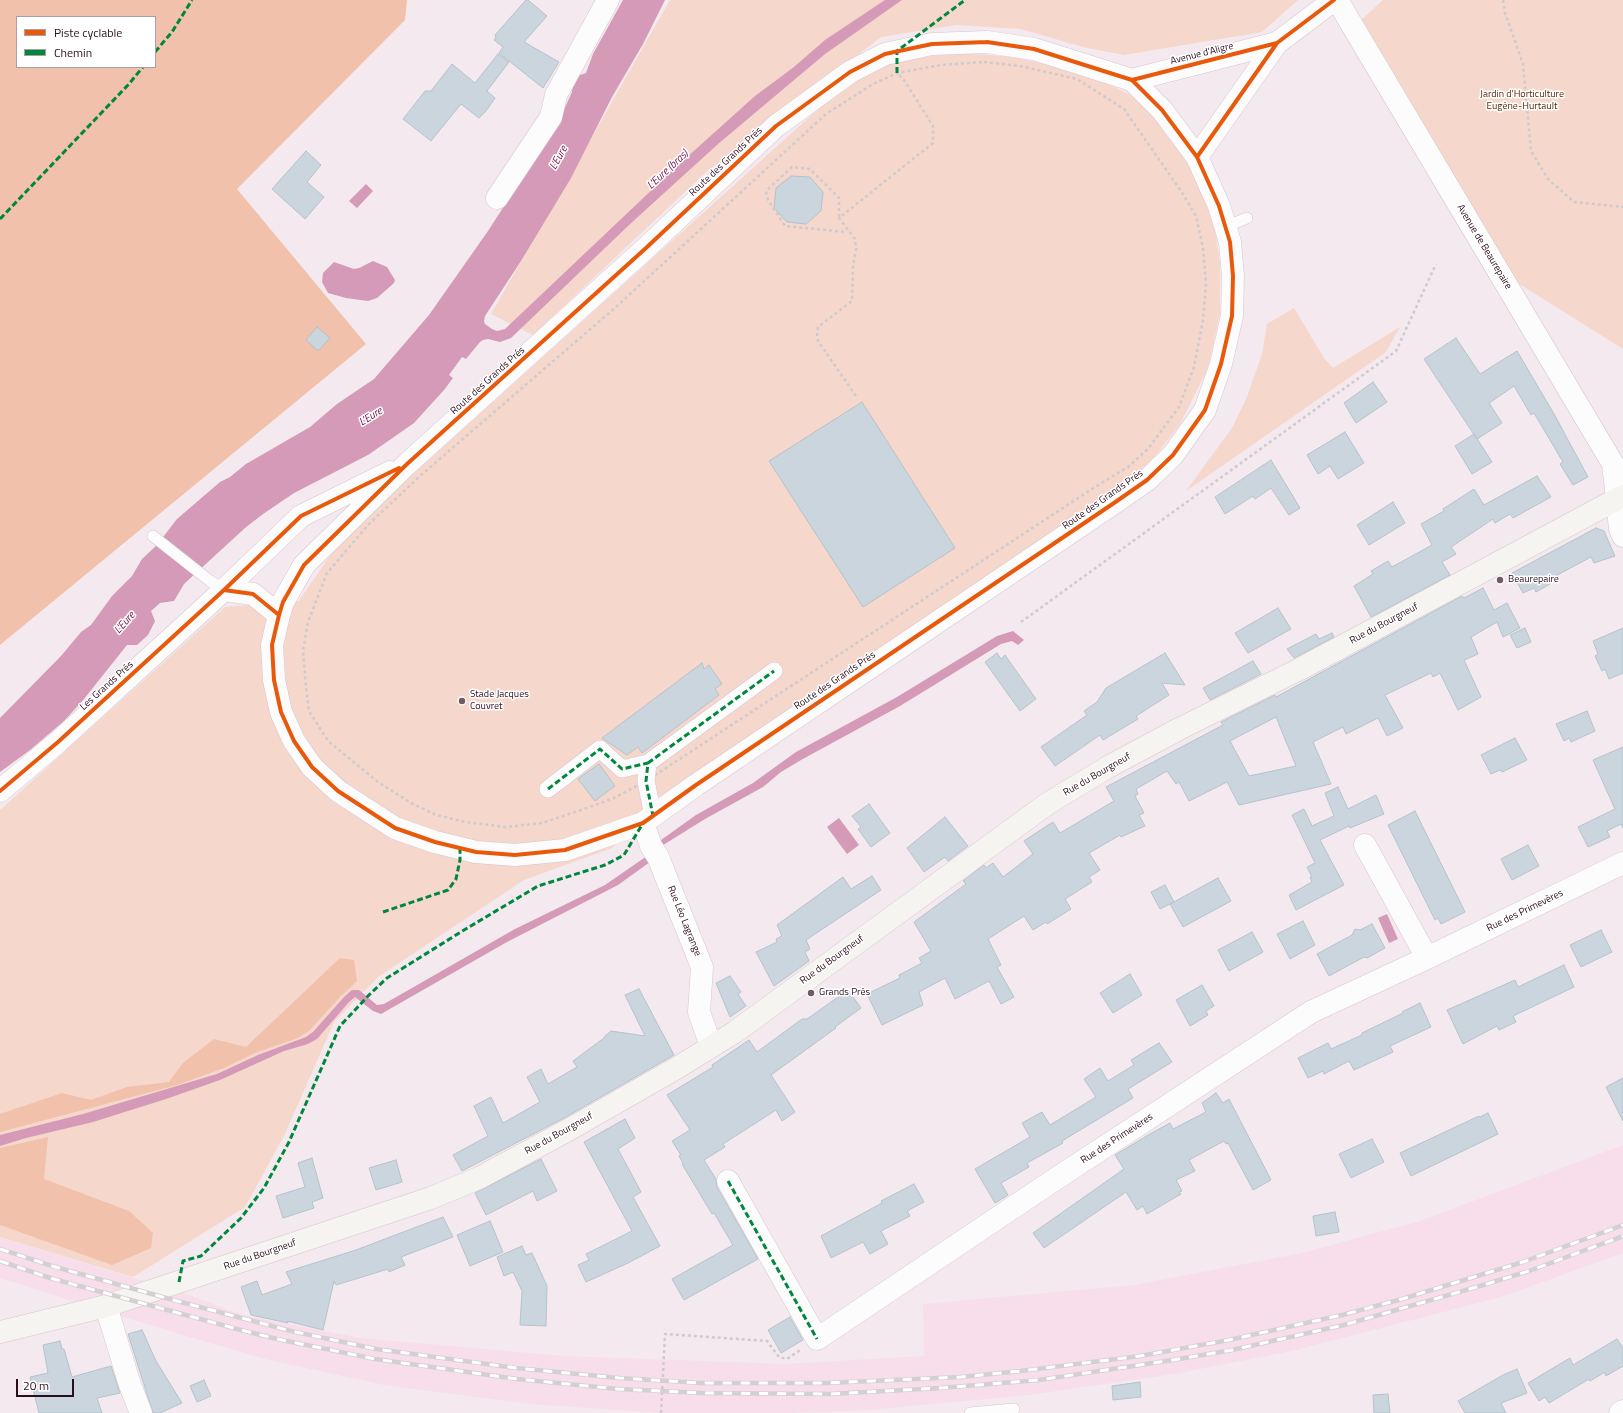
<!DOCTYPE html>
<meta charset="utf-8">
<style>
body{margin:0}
#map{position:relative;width:1623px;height:1413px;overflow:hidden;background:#f3e9ee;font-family:"Titillium Web",sans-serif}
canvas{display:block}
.legend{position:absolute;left:16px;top:16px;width:140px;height:52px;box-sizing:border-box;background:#fff;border:1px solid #aa9fa5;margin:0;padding:5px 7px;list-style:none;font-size:12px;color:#2b0e1d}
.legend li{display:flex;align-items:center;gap:8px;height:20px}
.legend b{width:20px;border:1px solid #aa9fa5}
.scale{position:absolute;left:16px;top:1379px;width:58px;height:18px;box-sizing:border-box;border:2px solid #2b0e1d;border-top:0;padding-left:5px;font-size:12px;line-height:14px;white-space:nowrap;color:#2b0e1d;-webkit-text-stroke:3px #fff;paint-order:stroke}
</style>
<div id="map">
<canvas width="1623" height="1413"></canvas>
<ul class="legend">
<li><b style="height:5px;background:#e8590c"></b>Piste cyclable</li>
<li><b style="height:5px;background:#00873e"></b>Chemin</li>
</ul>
<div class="scale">20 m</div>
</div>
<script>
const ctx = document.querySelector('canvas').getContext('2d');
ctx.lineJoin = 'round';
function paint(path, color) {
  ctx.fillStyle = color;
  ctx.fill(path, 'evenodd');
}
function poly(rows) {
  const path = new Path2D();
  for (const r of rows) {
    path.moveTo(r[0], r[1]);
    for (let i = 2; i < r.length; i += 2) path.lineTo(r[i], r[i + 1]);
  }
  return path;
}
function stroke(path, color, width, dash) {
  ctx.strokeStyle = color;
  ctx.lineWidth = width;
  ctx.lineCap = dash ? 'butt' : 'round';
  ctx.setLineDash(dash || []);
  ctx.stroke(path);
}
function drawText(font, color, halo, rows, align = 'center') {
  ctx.font = font + ' "Titillium Web",sans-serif';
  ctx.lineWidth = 3;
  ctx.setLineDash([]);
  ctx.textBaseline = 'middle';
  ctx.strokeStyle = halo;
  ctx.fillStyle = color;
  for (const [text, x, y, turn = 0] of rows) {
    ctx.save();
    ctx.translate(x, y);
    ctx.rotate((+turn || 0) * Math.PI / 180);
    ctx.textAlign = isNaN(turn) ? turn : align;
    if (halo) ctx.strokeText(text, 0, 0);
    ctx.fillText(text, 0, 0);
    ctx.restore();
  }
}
paint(poly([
 [1623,1145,1623,1253,1501,1297,1292,1351,1174,1374,1029,1395,869,1410,791,1413,663,1413,529,1404,384,1385,261,1358,130,1319,0,1278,0,1237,192,1296,242,1315,360,1338,564,1356,785,1364,924,1356,923,1304,1134,1285,1302,1253,1420,1221]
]), '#f7deea');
paint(poly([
 [670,0,1298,0,1262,32,1124,55,1083,47,1021,29,956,25,881,37,705,173,533,335,491,314],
 [1383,0,1623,0,1623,349,1510,278,1360,21],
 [959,53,1016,57,1094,77,1134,97,1163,126,1198,179,1213,216,1220,263,1220,313,1208,368,1180,424,1147,467,664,794,612,848,524,880,378,977,334,1022,285,1134,245,1207,133,1277,0,1237,0,810,225,607,299,601,342,538,854,77,899,60],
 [1294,308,1324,358,1333,368,1400,327,1386,352,1186,491,1232,428,1247,397,1262,354,1267,324]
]), '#f5d7cc');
paint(poly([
 [0,0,407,0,405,20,237,189,366,344,0,645],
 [17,17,155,17,155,67,17,67],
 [340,958,354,960,357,981,340,997,309,1031,298,1038,255,1053,224,1068,177,1085,0,1132,0,1114,62,1093,91,1100,127,1087,169,1082,183,1063,214,1039,246,1047],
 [48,1137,44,1179,129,1211,153,1233,151,1248,112,1265,0,1225,0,1148]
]), '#f1c1ac');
paint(poly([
 [623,0,665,0,643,44,612,97,571,178,521,261,485,316,484,321,485,324,492,329,497,331,505,329,676,167,755,96,794,67,825,40,885,0,902,0,825,54,718,144,629,225,511,338,500,342,488,339,483,340,480,342,466,359,462,357,449,375,453,378,444,390,414,423,368,455,294,493,263,514,245,528,184,584,174,601,160,603,151,611,155,621,148,635,137,645,127,645,84,699,64,721,30,750,0,772,0,718,61,656,81,632,91,625,112,596,132,576,142,559,157,545,177,519,220,482,230,477,246,464,310,427,337,404,374,379,429,315,488,231,559,121,572,92,573,82,577,76,586,73,593,54],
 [366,184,373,191,357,208,349,201],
 [373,261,387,267,395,280,394,283,377,298,368,301,346,298,328,293,322,282,323,273,334,262,354,269,359,268],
 [1013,631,1024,640,1018,645,1012,641,1001,644,900,706,801,760,781,772,763,787,705,819,660,847,650,862,618,885,507,942,381,1014,373,1011,355,997,349,1002,317,1039,308,1044,284,1051,220,1080,166,1099,93,1122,26,1138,0,1146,0,1135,83,1114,217,1074,258,1055,306,1037,313,1032,344,997,352,990,359,990,377,1005,384,1004,515,929,605,885,647,856,661,840,696,815,753,783,796,752,897,697,997,636],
 [839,818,859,845,847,854,827,827],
 [1387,914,1398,939,1389,943,1378,918]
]), '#d49ab7');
const building = poly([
 [526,0,528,0,547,16,524,42,559,62,543,88,499,53,503,47,494,40,496,37,495,35,526,0],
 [498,54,509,62,487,91,495,98,486,111,479,118,461,104,431,141,403,119,425,91,431,91,452,64,475,83,498,54],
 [306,151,321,165,307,182,324,197,305,219,272,189,306,151],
 [791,176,810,177,823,192,821,211,806,224,787,222,774,208,776,188,791,176],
 [317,327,330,338,318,351,306,340,317,327],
 [1456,338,1480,374,1517,351,1554,414,1588,477,1573,485,1560,464,1563,462,1534,413,1531,415,1514,386,1489,403,1502,423,1477,439,1424,359,1456,338],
 [1373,382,1387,402,1356,423,1344,403,1373,382],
 [862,402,955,548,863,607,769,461,862,402],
 [1345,432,1364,463,1338,479,1330,466,1318,474,1307,455,1345,432],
 [1474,434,1492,462,1472,474,1455,446,1474,434],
 [1271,460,1300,508,1289,515,1271,488,1255,499,1253,496,1225,514,1215,497,1271,460],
 [1537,476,1551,497,1513,518,1510,514,1495,523,1493,519,1451,547,1456,554,1442,562,1450,575,1371,617,1354,586,1373,574,1371,571,1388,561,1392,567,1432,545,1421,524,1444,511,1443,509,1474,489,1484,505,1537,476],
 [1393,502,1405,523,1369,545,1357,525,1393,502],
 [1596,528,1604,531,1615,556,1594,563,1591,557,1548,580,1550,584,1536,592,1534,588,1523,593,1512,573,1596,528],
 [1483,588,1494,610,1507,603,1520,628,1503,637,1497,622,1471,637,1478,654,1464,660,1481,697,1458,710,1440,673,1433,677,1431,673,1385,695,1403,728,1387,736,1378,718,1346,734,1343,727,1313,742,1331,784,1239,805,1227,782,1189,801,1179,782,1176,784,1167,771,1136,789,1138,794,1135,796,1144,813,1139,815,1145,826,1121,837,1120,835,1089,853,1100,870,1089,877,1092,882,1065,899,1071,909,1047,924,1046,922,1033,930,1024,916,988,939,1001,965,997,967,1014,997,1001,1004,989,981,955,999,945,978,919,992,923,1005,882,1025,867,994,900,978,899,975,922,963,919,958,931,951,914,922,966,884,963,881,984,865,986,868,993,863,1003,877,1033,854,1024,841,1039,831,1053,822,1060,833,1114,801,1106,787,1223,725,1221,722,1275,695,1276,697,1462,596,1464,598,1483,588],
 [1276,717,1296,766,1249,776,1230,741,1276,717],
 [1278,608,1291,629,1248,653,1235,633,1278,608],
 [1525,628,1531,642,1517,648,1510,635,1525,628],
 [1623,628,1623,673,1609,679,1605,669,1602,671,1595,656,1598,654,1593,641,1623,628],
 [1332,633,1334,637,1294,658,1287,649,1316,634,1319,639,1332,633],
 [997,653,1001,659,1005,655,1036,699,1020,711,985,662,997,653],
 [1165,653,1185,685,1162,683,1169,695,1136,716,1138,719,1103,740,1100,735,1055,766,1041,747,1087,715,1084,711,1097,702,1106,688,1165,653],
 [1253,661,1261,674,1210,700,1203,688,1253,661],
 [702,663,704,669,709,665,722,684,715,689,719,695,642,753,638,747,627,755,602,738,702,663],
 [1587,711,1595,731,1571,742,1569,738,1564,741,1556,724,1587,711],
 [1515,738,1527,760,1502,772,1500,770,1491,774,1481,755,1515,738],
 [1623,747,1623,828,1621,824,1607,831,1610,837,1588,847,1578,827,1615,809,1593,760,1623,747],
 [599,764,615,786,595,801,578,779,599,764],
 [1338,787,1348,809,1376,795,1384,814,1350,828,1349,826,1320,840,1344,885,1296,910,1289,895,1312,882,1310,877,1312,877,1307,867,1315,863,1292,815,1304,809,1312,826,1334,816,1325,793,1338,787],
 [869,804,890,833,871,847,858,829,861,827,852,816,869,804],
 [1415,811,1465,912,1441,924,1438,918,1435,920,1388,825,1415,811],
 [945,817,968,846,948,861,945,857,924,872,907,848,945,817],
 [1528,845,1539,866,1512,880,1501,859,1528,845],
 [872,876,881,890,806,940,810,949,805,952,809,961,774,986,756,952,777,942,776,939,782,936,777,925,843,877,851,889,872,876],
 [1218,878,1231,901,1183,927,1170,904,1218,878],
 [1165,885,1174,902,1160,909,1151,892,1165,885],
 [1303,921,1315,945,1290,959,1277,934,1303,921],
 [1372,924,1385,948,1367,958,1364,957,1329,976,1317,954,1352,935,1355,929,1360,930,1372,924],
 [1601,930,1612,952,1581,967,1570,945,1601,930],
 [1252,932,1263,952,1229,971,1218,950,1252,932],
 [1564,965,1574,987,1513,1016,1516,1022,1499,1030,1497,1026,1463,1044,1447,1010,1515,980,1518,987,1564,965],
 [1130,974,1142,995,1113,1013,1100,993,1130,974],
 [730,976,741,992,738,994,746,1006,730,1017,716,983,730,976],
 [1202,985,1214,1006,1206,1011,1208,1015,1190,1026,1176,1000,1202,985],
 [639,989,674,1055,564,1118,462,1171,453,1155,488,1136,474,1106,491,1097,503,1123,540,1102,527,1077,541,1069,548,1084,577,1067,573,1061,604,1038,605,1036,611,1031,645,1036,625,995,639,989],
 [848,990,861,1008,835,1027,836,1028,771,1075,795,1112,782,1121,776,1110,723,1144,725,1147,704,1160,716,1179,717,1187,758,1259,684,1300,672,1279,733,1245,714,1213,712,1214,682,1164,683,1163,679,1156,681,1155,672,1141,690,1130,667,1095,713,1067,712,1065,749,1040,757,1052,802,1019,807,1019,848,990],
 [1420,1003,1431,1027,1390,1046,1393,1052,1354,1070,1349,1061,1324,1074,1323,1071,1308,1078,1298,1058,1328,1043,1331,1049,1362,1035,1362,1033,1403,1013,1402,1012,1420,1003],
 [1159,1043,1172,1062,1128,1089,1133,1098,1062,1141,1063,1143,1027,1163,1029,1167,1001,1183,1008,1195,995,1203,975,1169,1030,1137,1022,1123,1042,1112,1050,1125,1096,1097,1084,1079,1100,1068,1108,1081,1134,1065,1131,1060,1159,1043],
 [1623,1078,1623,1121,1606,1087,1623,1078],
 [1216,1093,1223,1103,1229,1099,1271,1180,1253,1190,1228,1143,1226,1144,1224,1141,1189,1160,1195,1171,1176,1180,1182,1191,1179,1192,1181,1194,1147,1214,1143,1206,1137,1210,1126,1192,1044,1248,1033,1233,1124,1169,1115,1155,1150,1134,1170,1123,1173,1129,1206,1112,1202,1103,1216,1093],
 [1488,1113,1498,1134,1411,1176,1400,1153,1479,1116,1480,1117,1488,1113],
 [625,1119,635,1138,618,1149,641,1192,633,1197,660,1246,628,1263,586,1282,578,1265,589,1260,586,1254,632,1231,584,1142,625,1119],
 [1372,1139,1384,1162,1351,1178,1339,1154,1372,1139],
 [312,1158,323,1198,312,1202,314,1208,283,1218,276,1196,305,1187,298,1163,312,1158],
 [541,1159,557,1191,537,1201,533,1191,486,1215,475,1193,541,1159],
 [396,1160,402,1182,376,1190,369,1168,396,1160],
 [914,1184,924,1202,907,1211,910,1216,881,1231,888,1244,870,1254,863,1242,831,1258,821,1236,882,1203,881,1201,914,1184],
 [1335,1212,1339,1232,1316,1236,1313,1216,1335,1212],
 [443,1217,453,1237,401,1257,405,1265,389,1272,388,1269,336,1285,334,1281,323,1330,287,1321,288,1323,251,1315,241,1287,257,1281,262,1295,292,1284,286,1272,356,1250,443,1217],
 [490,1221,503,1252,470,1266,457,1235,490,1221],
 [522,1246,526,1255,532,1253,547,1286,546,1326,520,1325,522,1291,513,1272,504,1276,497,1257,522,1246],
 [790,1317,803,1340,781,1353,768,1330,790,1317],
 [142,1330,156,1361,182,1403,160,1413,153,1413,128,1334,142,1330],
 [1617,1339,1623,1348,1623,1366,1606,1376,1605,1372,1590,1381,1589,1379,1549,1403,1545,1397,1539,1401,1528,1383,1570,1358,1573,1365,1617,1339],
 [60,1341,62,1349,64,1349,72,1377,111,1366,120,1393,97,1398,102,1413,39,1413,30,1377,48,1373,43,1345,60,1341],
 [1517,1369,1527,1393,1501,1403,1506,1413,1465,1413,1458,1401,1503,1375,1517,1369],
 [204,1380,211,1396,197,1402,190,1386,204,1380],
 [1140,1382,1141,1397,1113,1400,1112,1386,1140,1382],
 [1388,1394,1390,1413,1374,1413,1373,1395,1388,1394]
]);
paint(building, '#cbd5de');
stroke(building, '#b4c2cc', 1);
const service = poly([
 [1225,227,1247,218],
 [153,536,210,581,224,590],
 [970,1413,1014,1409]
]);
const pedestrian = poly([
 [648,763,774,671],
 [548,789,600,749,622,769,648,763,646,781,653,816]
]);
const minor = poly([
 [987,42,1034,49,1132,80,1162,110,1197,157,1219,206,1230,242,1233,276,1232,316,1221,364,1205,410,1173,455,1147,480,1114,503,696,785,643,823,565,850,515,855,476,852,435,842,395,828,338,791,312,767,294,741,281,712,274,680,272,645,279,615,283,602,304,565,407,464,646,248,776,126,850,72,885,54,932,44,987,42],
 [1132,80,1277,43],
 [1197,157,1277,43,1334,0],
 [497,198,551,117,556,95,608,0],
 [1617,499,1620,529,1623,536],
 [224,590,253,594,279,615],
 [0,791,58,742,224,590,301,516,390,472],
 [643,823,651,846,658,857,702,967,699,1012,711,1046],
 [1365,845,1427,958],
 [728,1181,817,1339,1057,1178,1311,1012,1427,958,1623,863],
 [106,1306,130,1385,141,1413],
 [1620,1413,1623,1411]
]);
const tertiary = poly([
 [1337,0,1613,464,1617,499]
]);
const secondary = poly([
 [0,1332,106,1306,431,1198,479,1178,570,1129,675,1069,735,1032,1047,804,1108,767,1179,729,1298,670,1623,496]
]);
stroke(service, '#d8c5ce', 12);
stroke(pedestrian, '#d8c5ce', 18);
stroke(minor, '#d8c5ce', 23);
stroke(tertiary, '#d8c5ce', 23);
stroke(secondary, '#d8c5ce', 23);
stroke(poly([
 [1503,0,1505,13,1523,64,1531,151,1548,179,1574,202,1623,207],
 [984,62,1020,66,1077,79,1124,109,1181,191,1196,216,1203,248,1206,284,1203,320,1194,367,1179,407,1148,449,1128,467,1095,487,646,781,614,798,581,810,542,823,506,827,466,822,436,815,411,803,378,782,328,741,309,711,306,687,303,650,308,622,327,573,369,524,420,476,616,307,826,114,873,84,897,73,941,65,984,62],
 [839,217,839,198,810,169,792,167,766,191,768,200,785,226,846,232],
 [856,396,818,341,817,334,818,327,852,301,853,267,856,249,855,239,839,218,933,143,933,126,904,80,897,73],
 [1021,622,1396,351,1436,264],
 [661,1413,665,1334,767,1341,779,1357,787,1359,800,1350]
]), '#d0cacc', 2.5, [3, 3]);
stroke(service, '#fdfcfc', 11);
stroke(pedestrian, '#fdfcfc', 17);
stroke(minor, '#fdfcfc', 22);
stroke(tertiary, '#fdfcfc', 22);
stroke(secondary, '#f6f4f1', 22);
const rail = poly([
 [0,1249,52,1266,177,1301,291,1331,376,1349,516,1368,619,1378,701,1383,827,1383,961,1377,1021,1371,1140,1356,1229,1340,1342,1315,1402,1299,1523,1262,1623,1225],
 [0,1261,50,1278,237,1329,277,1339,375,1359,517,1379,618,1389,702,1393,830,1394,941,1388,1039,1380,1173,1360,1232,1350,1344,1325,1480,1286,1529,1271,1623,1236]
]);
stroke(rail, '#d4d0d2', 4.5);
stroke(rail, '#fff', 3, [9]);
stroke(poly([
 [155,52,172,32,192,0],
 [897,73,897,51,965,0],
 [0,219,128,85,143,67],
 [648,763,774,671],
 [548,789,600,749,622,769,648,763,646,781,653,816],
 [383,912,448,890,456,879,460,860,460,848],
 [728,1181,817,1339],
 [179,1282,183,1261,201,1256,241,1218,264,1188,289,1142,340,1026,369,995,387,978,464,930,538,886,605,865,624,855,643,823]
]), '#00873e', 3, [6, 3]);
stroke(poly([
 [987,42,1034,49,1132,80,1162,110,1197,157,1219,206,1230,242,1233,276,1232,316,1221,364,1205,410,1173,455,1147,480,1114,503,696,785,643,823,565,850,515,855,476,852,435,842,395,828,338,791,312,767,294,741,281,712,274,680,272,645,279,615,283,602,304,565,407,464,646,248,776,126,850,72,885,54,932,44,987,42],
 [1132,80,1277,43],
 [1197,157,1277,43,1334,0],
 [224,590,253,594,279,615],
 [0,791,58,742,224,590,301,516,399,468]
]), '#e8590c', 4);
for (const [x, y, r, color] of [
 [1500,580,4,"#715b66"],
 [462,701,4,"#715b66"],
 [811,993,4,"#715b66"]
]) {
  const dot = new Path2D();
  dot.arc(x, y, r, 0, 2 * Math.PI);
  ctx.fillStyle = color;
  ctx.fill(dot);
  stroke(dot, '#fff', 1.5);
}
drawText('10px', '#2b0e1d', '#fff', [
 ["Avenue d'Aligre",1202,54,-14],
 ["Route des Grands Prés",726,162,-43],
 ["Avenue de Beaurepaire",1484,247,59],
 ["Route des Grands Prés",488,381,-42],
 ["Route des Grands Prés",1103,500,-35],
 ["Rue du Bourgneuf",1384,624,-28],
 ["Route des Grands Prés",835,681,-34],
 ["Les Grands Prés",107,686,-42],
 ["Rue du Bourgneuf",1097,775,-30],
 ["Rue des Primevères",1525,911,-26],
 ["Rue Léo Lagrange",684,921,68],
 ["Rue du Bourgneuf",832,960,-36],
 ["Rue du Bourgneuf",559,1134,-29],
 ["Rue des Primevères",1117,1139,-33],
 ["Rue du Bourgneuf",260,1255,-19]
]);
drawText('10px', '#592707', '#fff', [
 ["Jardin d'Horticulture",1522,95],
 ["Eugène-Hurtault",1522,107]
]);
drawText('10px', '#2b0e1d', '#fff', [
 ["Beaurepaire",1508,580],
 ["Stade Jacques",470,695],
 ["Couvret",470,707],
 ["Grands Prés",819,993]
], 'left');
drawText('italic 11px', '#761650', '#fff', [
 ["L'Eure",559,158,-61],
 ["L'Eure (bras)",668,170,-43],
 ["L'Eure",371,417,-32],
 ["L'Eure",125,623,-49]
]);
</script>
